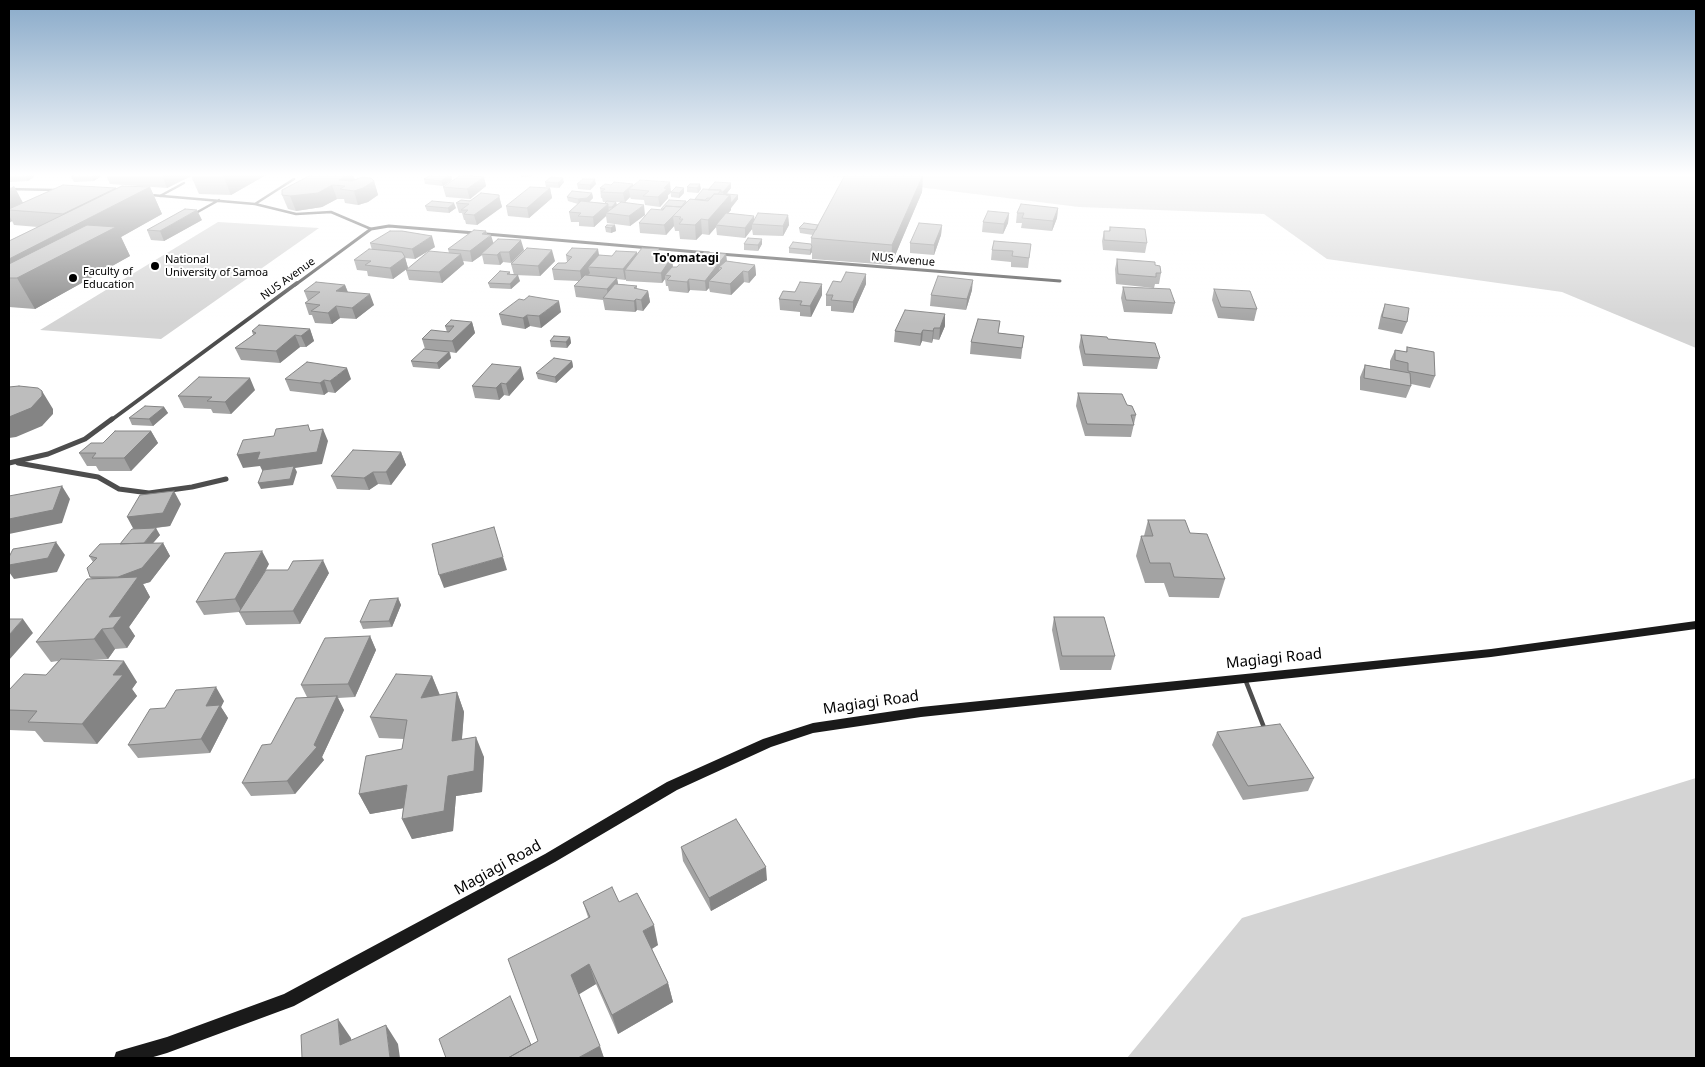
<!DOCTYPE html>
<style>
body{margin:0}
#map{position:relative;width:1705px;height:1067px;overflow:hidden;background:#fff;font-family:"Noto Sans",sans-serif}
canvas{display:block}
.frame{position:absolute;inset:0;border:10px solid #000;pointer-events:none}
</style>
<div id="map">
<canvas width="1705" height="1067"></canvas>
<div class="frame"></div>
</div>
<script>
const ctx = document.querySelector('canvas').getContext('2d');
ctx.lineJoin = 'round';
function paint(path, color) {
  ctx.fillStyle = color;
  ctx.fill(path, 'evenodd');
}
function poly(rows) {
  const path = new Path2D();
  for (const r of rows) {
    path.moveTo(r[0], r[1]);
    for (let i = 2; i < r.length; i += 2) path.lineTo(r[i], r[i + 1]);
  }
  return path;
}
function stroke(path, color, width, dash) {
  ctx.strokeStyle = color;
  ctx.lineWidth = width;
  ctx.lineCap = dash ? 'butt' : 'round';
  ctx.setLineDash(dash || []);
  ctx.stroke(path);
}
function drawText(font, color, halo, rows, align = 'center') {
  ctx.font = font + ' "Noto Sans",sans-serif';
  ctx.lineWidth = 4;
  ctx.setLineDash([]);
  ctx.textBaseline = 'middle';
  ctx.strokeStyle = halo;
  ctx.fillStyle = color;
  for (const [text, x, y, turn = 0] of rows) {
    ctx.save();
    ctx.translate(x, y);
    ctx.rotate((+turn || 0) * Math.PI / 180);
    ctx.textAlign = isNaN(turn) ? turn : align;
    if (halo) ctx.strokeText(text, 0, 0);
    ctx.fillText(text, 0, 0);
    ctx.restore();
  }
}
paint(poly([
 [822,175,1696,175,1696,348,1562,292,1327,259,1264,214,1079,207],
 [218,222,319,228,161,339,40,330],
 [1696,778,1696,1058,1127,1058,1242,918]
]), '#d4d4d4');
stroke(poly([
 [9,189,56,190],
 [151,195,255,204,296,214,331,212,371,229],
 [160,196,184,183],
 [255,204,294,179],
 [194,214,219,200]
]), '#4d4d4d', 2.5);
stroke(poly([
 [1245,679,1265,730]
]), '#4d4d4d', 4.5);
stroke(poly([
 [486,234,709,253],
 [720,254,1060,281],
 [295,285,371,229,389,226,475,233]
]), '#4d4d4d', 3);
stroke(poly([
 [110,421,297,283]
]), '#4d4d4d', 4);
stroke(poly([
 [9,463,48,454,85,439,112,419],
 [18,463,98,477,119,489,149,493,192,487,226,479]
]), '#4d4d4d', 5);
paint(poly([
 [1696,621,1696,629,1491,657,921,717,813,733,771,747,677,790,555,862,294,1006,167,1053,150,1058,114,1058,116,1052,122,1050,167,1037,284,994,545,854,667,782,763,739,813,723,921,707,1491,649,1696,621]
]), '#1a1a1a');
paint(poly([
 [74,175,101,175,101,176,94,181,74,182,71,177],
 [106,175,266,175,231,195,199,194,191,176,167,188,110,184],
 [311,175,353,175,355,180,374,181,378,195,368,202,358,205,345,203,344,199,337,199,322,207,296,211,288,209,282,195],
 [451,175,452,180,443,186,425,184,424,179],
 [923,175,922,192,891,265,812,259,812,252,810,255,789,253,789,248,811,244,811,238,813,235,800,233,799,228,818,225],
 [9,176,34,177,28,181,9,182],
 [484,177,486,186,470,199,446,197,443,187],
 [545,182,564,182,559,188,546,187],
 [731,183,731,188,725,195,738,195,738,199,731,208,731,210,728,213,754,220,788,215,789,225,783,236,753,235,752,229,745,238,717,235,716,227,709,235,702,234,696,240,680,239,679,231,675,231,674,226,666,235,640,233,639,223,662,210,661,209,686,201,687,202,695,199,708,190],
 [577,184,596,184,590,190,578,189],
 [690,184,701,189,698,193,687,192,687,187],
 [9,186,23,203,116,188,150,187,162,214,121,237,130,256,35,309,9,307,9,241,38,227,14,225,12,221,9,223],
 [633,186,684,193,679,198,671,197,671,193,668,195,668,198,660,207,645,205,644,200,631,199,630,197,625,202,645,215,630,226,607,223,606,216,594,227,579,226,579,222,571,222,569,212,578,204,568,201,567,197,592,193,593,198,589,202,605,203,606,202,603,202,602,198,601,198,600,188],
 [616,202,621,202,617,206],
 [550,188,552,198,529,218,508,216,506,206],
 [499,195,502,207,477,225,466,224,465,220,464,220,462,213,459,213,456,203],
 [425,206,456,208,449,213,427,211],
 [1058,208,1057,218,1052,231,1021,228,1022,223,1016,223,1017,213],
 [1009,213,1008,223,1003,234,982,232,983,222],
 [202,220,164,241,151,240,147,230],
 [615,225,616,231,611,233,606,232,605,227],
 [942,225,941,235,934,255,910,253,910,243],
 [1110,227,1147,243,1145,253,1103,250,1102,241,1104,231,1109,231],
 [486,231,487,234,493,243,524,250,511,263,503,262,500,265,484,264,482,255,472,262,463,261,464,264,442,283,409,280,406,270,449,253,448,249],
 [370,243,435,247,415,259,405,258,408,268,393,279,368,276,367,271,357,270,354,260,372,250],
 [744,244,762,244,758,251,744,250],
 [1031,244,1028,268,1011,267,1011,262,991,260,992,250],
 [637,252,637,254,659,253,670,257,673,267,677,267,697,260,726,254,727,261,755,265,756,275,749,283,744,282,731,295,710,292,709,288,706,291,690,290,688,293,669,291,668,286,666,286,665,279,662,283,626,281,626,279,625,280,617,279,618,284,637,286,637,289,648,291,650,302,643,311,637,310,635,312,605,310,603,300,576,297,574,286,579,281,554,280,552,269,567,262,566,255,599,255,612,256],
 [1117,259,1161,273,1159,284,1155,284,1154,288,1116,284,1115,269],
 [555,261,540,276,514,275,511,264],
 [510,272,510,275,520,281,511,289,490,288,488,283],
 [866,284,853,313,831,311,831,306,826,306,826,295],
 [345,285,348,292,374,305,356,319,340,318,332,324,315,323,312,315,309,315,305,303,308,301,304,291],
 [1123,287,1175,303,1172,314,1124,312,1121,298],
 [1214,289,1257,309,1254,321,1218,318,1212,300],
 [972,290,966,310,930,306,931,295],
 [822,295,811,317,800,316,800,312,780,310,779,299],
 [1385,304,1407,322,1402,334,1378,329,1381,315],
 [561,312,541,328,530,326,525,329,502,325,499,314],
 [945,314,945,326,939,340,933,339,932,343,922,341,920,346,894,342,895,331],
 [472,322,475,333,456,353,450,352,451,358,439,369,413,367,411,361,425,349,422,339,447,332,445,326],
 [310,329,314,341,306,347,300,347,280,363,241,360,235,348,253,335,252,331],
 [999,333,1024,336,1021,359,970,354,971,342],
 [1081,335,1108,339,1160,358,1157,369,1083,366,1079,347],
 [570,337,571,343,567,348,551,347,550,341],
 [1407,347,1435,376,1430,388,1411,384,1411,386,1406,398,1360,390,1360,377,1365,365,1390,369,1390,361,1395,350,1406,352],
 [572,361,573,367,556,383,538,379,536,373],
 [285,379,351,379,335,393,328,392,324,395,290,391],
 [524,379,509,396,504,395,499,400,475,398,472,386],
 [255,390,231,414,213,413,211,409,184,408,178,396],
 [1078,393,1127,405,1136,415,1131,437,1085,436,1076,406],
 [164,407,168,413,153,426,132,425,129,418],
 [151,431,158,443,131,471,99,471,96,466,87,466,79,453,103,443],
 [401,452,406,465,391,485,378,484,369,490,337,489,331,476],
 [181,504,170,526,149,529,160,535,153,543,163,543,170,556,150,582,143,584,150,597,129,627,135,636,127,648,115,649,108,659,87,660,137,682,132,689,137,696,97,744,44,742,35,731,9,730,9,690,46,675,58,661,51,662,36,642,92,579,90,577,93,562,89,556,120,544,134,529],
 [1148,520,1190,533,1225,579,1219,598,1169,597,1164,583,1145,583,1136,556,1141,536,1144,536],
 [269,564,261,579,329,573,300,624,246,625,239,612,204,615,196,602],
 [398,598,401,605,392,627,363,629,360,622],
 [1054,617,1115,656,1111,670,1060,670,1052,630],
 [370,636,376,650,355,697,338,698,344,710,322,757,324,760,295,794,251,796,242,783,307,697,301,685],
 [432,676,440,695,457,692,464,712,462,739,484,757,482,792,456,796,453,831,412,839,402,819,403,808,370,814,359,794,402,749,404,739,379,738,370,717],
 [224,701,221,707,228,718,210,753,138,758,128,745,165,708],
 [1217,732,1314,778,1308,791,1243,800,1212,745],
 [681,847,767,880,711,911,683,861],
 [583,902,619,902,658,945,652,949,668,983,673,1002,618,1034,596,984,578,994,604,1058,446,1058,531,1045,538,1041,588,917]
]), '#a3a3a3');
paint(poly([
 [27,175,34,175,34,177,28,181,25,177],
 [94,175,101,175,101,176,94,181,91,177],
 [162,175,191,175,191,176,167,188],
 [223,175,266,175,231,195],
 [348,175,353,175,356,183,345,186,339,180],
 [451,175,452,180,443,186,441,181],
 [521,175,533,175,533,176,521,177],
 [923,175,922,192,891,265,892,245],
 [484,177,486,186,470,199,467,189],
 [563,178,564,182,559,188,558,183],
 [595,179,596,184,590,190,590,185],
 [374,181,378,195,368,202,358,205,354,191],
 [670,182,671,192,668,195,668,198,660,207,658,197,664,188],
 [731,183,731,188,724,197,723,192],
 [633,184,634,189,629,189,630,197,625,202,623,193],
 [700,184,701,189,698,193,697,188],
 [332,185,337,199,322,207,296,211,290,196],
 [14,186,28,212,9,210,9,189],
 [150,187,162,214,121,237,130,256,35,309,17,278,9,278,9,259],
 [550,188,552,198,529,218,527,208],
 [684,188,684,193,679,198,679,193],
 [592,193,593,198,588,203,579,204,578,199],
 [730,195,738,195,738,199,731,208,731,210,718,225,716,225,716,227,709,235,708,220],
 [499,197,502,207,477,225,474,215],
 [616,202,617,206,612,212,612,207],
 [454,203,456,208,449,213,448,208],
 [608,204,609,213,606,213,606,216,594,227,593,217],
 [644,205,645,215,630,226,629,216],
 [1058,208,1057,218,1052,231,1053,221],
 [197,210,202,220,164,241,160,231],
 [1009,213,1008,223,1003,234,1004,224],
 [9,215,12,221,9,223],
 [788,215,789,225,783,236,783,226],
 [673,216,674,226,666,235,664,225],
 [754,216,755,224,752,224,752,229,745,238,745,228],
 [701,219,702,234,696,240,695,225],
 [615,225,616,231,611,233,611,228],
 [942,225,941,235,934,255,934,245],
 [486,231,488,238,491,235,494,245,481,254,482,255,472,262,470,251,482,234],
 [432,236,435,247,415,259,412,249],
 [762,239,762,244,758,251,758,245],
 [521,240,524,250,511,263,509,252],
 [812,247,812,252,810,255,810,250],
 [598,249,600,260,588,267,590,273,582,282,580,271],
 [552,250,555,261,540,276,538,266],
 [500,252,503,262,500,265,497,255],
 [637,252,639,263,625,270,626,279,625,280,623,269],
 [461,254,464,264,442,283,439,272],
 [670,254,670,259,672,257,673,268,665,275,665,279,662,283,661,273,667,257],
 [726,254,727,265,722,268,719,267,720,274,709,281,709,288,706,291,705,281],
 [405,257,408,268,393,279,390,268],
 [755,265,756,275,749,283,748,272],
 [743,271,744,282,731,295,730,284],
 [866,274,866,284,853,313,853,302],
 [518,275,520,281,511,289,510,284],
 [617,278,619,289,608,299,607,289],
 [689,279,690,290,688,293,687,282],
 [973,280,972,290,966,310,967,299],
 [822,284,822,295,811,317,810,306],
 [345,285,349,296,336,291],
 [648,291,650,302,643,311,641,300],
 [370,294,374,305,356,319,352,308],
 [636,299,637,310,635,312,634,301],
 [559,301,561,312,541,328,539,316],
 [336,306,340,318,332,324,328,313],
 [945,314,945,326,939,340,940,328],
 [527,315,530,326,525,329,523,318],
 [472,322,475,333,456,353,452,341],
 [934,328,933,339,932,343,933,331],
 [310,329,314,341,306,347,301,336],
 [923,330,922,341,920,346,921,334],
 [295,335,300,347,280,363,276,351],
 [570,337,571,343,567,348,566,342],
 [449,352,451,358,439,369,437,363],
 [572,361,573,367,556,383,555,377],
 [521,367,524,379,509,396,506,384],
 [347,368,351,379,335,393,330,381],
 [250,378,255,390,231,414,225,402],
 [324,380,328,392,324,395,320,383],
 [501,383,504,395,499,400,496,388],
 [42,391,53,409,53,414,42,426,16,437,9,438,9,417],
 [164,407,168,413,153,426,149,419],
 [323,429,328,441,322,464,295,468,297,472,293,485,261,489,258,483,263,472,260,466,243,468,237,455],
 [151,431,158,443,131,471,124,458],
 [401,452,406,465,391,485,386,472],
 [373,472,378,484,369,490,364,478],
 [62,486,70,499,62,523,9,534,9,519],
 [174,491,181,504,170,526,134,530,127,517],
 [156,528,160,535,146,551,143,545],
 [56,542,65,555,57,572,14,579,9,572,9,565],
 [163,543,170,556,150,582,143,584,150,597,129,627,135,636,127,648,113,628,109,617,126,590,118,577],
 [262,551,269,564,242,612,235,599],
 [503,557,507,570,444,588,439,575],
 [323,560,329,573,300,624,293,611],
 [398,598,401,605,392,627,389,621],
 [23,619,33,633,9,660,9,635],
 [102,629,115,649,108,659,94,639],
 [370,636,376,650,355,697,348,684],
 [124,661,137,682,132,689,137,696,97,744,82,724,113,675],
 [432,676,440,696,421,698],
 [216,687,224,701,221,707,228,718,210,753,201,739,206,706],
 [457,692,464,712,460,761,452,741],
 [337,696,344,710,322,757,324,760,295,794,287,781,314,745],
 [476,737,484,757,482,792,456,796,453,831,412,839,402,819,448,776],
 [407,785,416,806,370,814,359,794],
 [766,867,767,880,711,911,709,898],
 [654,925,658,945,648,951,643,931],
 [589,964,596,984,578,995,571,975],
 [668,983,673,1002,618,1034,612,1015],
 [338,1019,351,1038,353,1058,340,1045],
 [386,1025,398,1044,400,1058,390,1058],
 [600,1046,604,1058,578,1058]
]), '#848484');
const building = poly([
 [10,175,27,175,25,177,9,177,10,175],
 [74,175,94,175,91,177,71,177,74,175],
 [311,175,348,175,339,180,352,181,362,177,371,178,374,181,363,188,354,191,340,189,345,186,332,185,318,193,290,196,282,195,282,190,311,175],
 [431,175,451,175,441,181,424,179,431,175],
 [461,175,484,177,467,189,443,187,461,175],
 [845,175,923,175,892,245,811,238,845,175],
 [551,177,563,178,558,183,545,182,551,177],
 [583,179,595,179,590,185,577,184,583,179],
 [640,180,670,182,664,188,667,189,658,197,643,196,649,191,629,189,640,180],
 [614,182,633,184,623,193,601,192,605,189,600,188,605,184,611,185,614,182],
 [715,182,731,183,723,192,721,192,721,190,708,190,715,182],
 [690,184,700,184,697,188,687,187,690,184],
 [63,185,116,188,63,214,9,210,9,209,63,185],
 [122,186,150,187,9,259,9,241,122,186],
 [530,187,550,188,527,208,506,206,530,187],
 [676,187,684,188,679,193,671,192,676,187],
 [703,189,721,190,718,194,714,194,711,198,707,198,705,200,695,199,703,189],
 [572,191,592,193,587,198,578,199,567,197,572,191],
 [481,193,499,195,499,197,474,215,464,214,468,210,461,210,469,204,456,203,461,200,470,201,481,193],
 [714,194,730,195,708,220,701,219,695,225,679,224,683,219,679,219,681,217,673,216,690,199,708,201,714,194],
 [727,194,738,195,731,203,730,195,726,195,727,194],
 [669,200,686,201,681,207,666,206,663,209,661,209,669,200],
 [432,201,454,203,448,208,425,206,432,201],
 [581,201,608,204,593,217,578,216,581,213,569,212,581,201],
 [607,201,616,202,612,207,608,207,608,204,605,203,607,201],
 [621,202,644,205,629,216,606,213,621,202],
 [1021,204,1058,208,1053,221,1022,218,1024,213,1017,213,1021,204],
 [666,206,682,207,664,225,639,223,651,209,663,210,666,206],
 [185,209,197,210,160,231,147,230,185,209],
 [988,211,1009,213,1004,224,983,222,988,211],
 [726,213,754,216,745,228,716,225,726,213],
 [758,213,788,215,783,226,752,224,758,213],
 [804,223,818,225,816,230,799,228,804,223],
 [919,223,942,225,934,245,910,243,919,223],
 [87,225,116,227,17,278,9,278,9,264,87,225],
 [607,225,615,225,611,228,605,227,607,225],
 [1110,227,1145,229,1147,243,1104,240,1104,231,1110,231,1110,227],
 [474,230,486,231,482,234,491,235,470,251,448,249,474,230],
 [390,231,402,231,432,236,412,249,370,243,390,231],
 [748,238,762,239,758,245,744,244,748,238],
 [498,239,521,240,509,252,500,252,497,255,481,254,498,239],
 [994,241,1031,244,1029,258,1012,256,1013,251,992,250,994,241],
 [793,242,811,244,812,247,810,250,789,248,793,242],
 [527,248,552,250,538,266,511,264,527,248],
 [572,248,598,249,580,271,552,269,558,263,566,263,572,257,566,255,572,248],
 [642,248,659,249,656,253,670,254,667,257,672,257,661,273,625,270,642,248],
 [369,249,402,252,405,257,390,268,365,265,371,261,354,260,369,249],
 [429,251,461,254,439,272,406,270,429,251],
 [616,251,637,252,623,269,588,267,599,255,612,256,616,251],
 [704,252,726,254,705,281,689,279,687,282,667,280,671,276,665,275,672,267,677,267,684,259,697,260,704,252],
 [1117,259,1155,262,1155,265,1160,266,1161,273,1156,273,1156,277,1118,274,1117,259],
 [726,261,755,265,748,272,743,271,730,284,709,281,722,268,719,267,726,261],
 [500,271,510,272,507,274,518,275,510,284,488,283,500,271],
 [846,272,866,274,853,302,831,300,833,295,826,295,833,281,841,282,846,272],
 [585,275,617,278,607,289,574,286,585,275],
 [938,276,973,280,967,299,931,295,938,276],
 [316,282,345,285,336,291,370,294,352,308,336,306,328,313,311,311,320,305,305,303,320,292,304,291,316,282],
 [800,282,822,284,810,306,800,305,802,301,779,299,783,291,795,292,800,282],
 [615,284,637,286,634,288,648,291,641,300,636,299,634,301,603,298,615,284],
 [1123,287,1170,289,1175,303,1126,300,1123,287],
 [1214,289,1250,291,1257,309,1221,307,1214,289],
 [529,296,559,301,539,316,527,315,523,318,499,314,519,299,524,300,529,296],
 [1385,304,1409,308,1407,322,1382,317,1385,304],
 [905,310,945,314,940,328,934,328,933,331,923,330,921,334,895,331,905,310],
 [978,319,1000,321,998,333,1024,336,1022,348,971,342,978,319],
 [451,320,472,322,452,341,422,339,431,330,449,332,454,326,445,326,451,320],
 [259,325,310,329,301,336,295,335,276,351,235,348,256,333,252,331,259,325],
 [1081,335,1107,337,1108,339,1155,343,1160,358,1085,354,1081,335],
 [554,336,570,337,566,342,550,341,554,336],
 [1407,347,1434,352,1435,376,1408,371,1408,363,1395,360,1395,350,1407,352,1407,347],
 [424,349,449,352,437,363,411,361,424,349],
 [554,358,572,361,555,377,536,373,554,358],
 [307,362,347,368,330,381,324,380,320,383,285,379,307,362],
 [492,364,521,367,506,384,501,383,496,388,472,386,492,364],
 [1365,365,1410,373,1411,386,1364,378,1365,365],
 [199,377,250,378,225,402,207,401,212,397,178,396,199,377],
 [19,386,38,388,42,391,42,396,31,408,9,417,9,387,19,386],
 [1078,393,1122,394,1127,405,1132,406,1136,415,1131,415,1134,425,1087,424,1078,393],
 [145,406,164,407,149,419,129,418,145,406],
 [308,425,310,431,323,429,317,452,257,460,260,452,237,455,243,440,274,436,276,429,308,425],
 [115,431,151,431,124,458,92,458,96,453,79,453,91,443,103,443,115,431],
 [353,450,401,452,386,472,373,472,364,478,331,476,353,450],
 [294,466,290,479,258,483,263,470,294,466],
 [62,486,53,510,9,519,9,496,62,486],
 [174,491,163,513,127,517,140,495,174,491],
 [1148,520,1185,520,1190,533,1207,534,1225,579,1174,577,1170,563,1150,563,1141,536,1153,536,1148,520],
 [494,527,503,557,439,575,432,544,494,527],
 [156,528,144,543,120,544,132,529,156,528],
 [56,542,48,558,9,565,9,557,13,549,56,542],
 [163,543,142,568,118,577,90,577,87,568,97,558,89,556,100,544,163,543],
 [262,551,235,599,196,602,225,553,262,551],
 [323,560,293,611,239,612,266,570,288,570,293,561,323,560],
 [138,577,109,617,122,616,113,628,102,629,94,639,36,642,87,579,138,577],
 [398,598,389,621,360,622,370,600,398,598],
 [1054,617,1104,617,1115,656,1062,656,1054,617],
 [9,619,23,619,9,635,9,619],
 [370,636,348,684,301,685,325,638,370,636],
 [61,659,124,661,113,675,123,675,82,724,28,722,37,711,9,710,9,690,24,674,46,675,61,659],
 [396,674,432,676,421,698,457,692,452,741,476,737,474,771,448,776,444,811,402,819,407,785,359,794,366,756,402,749,407,720,370,717,396,674],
 [216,687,206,706,220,705,201,739,128,745,150,709,165,708,176,690,216,687],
 [337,696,314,745,317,747,287,781,242,783,262,745,271,744,296,698,337,696],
 [1280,724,1314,778,1248,786,1217,732,1280,724],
 [736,819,766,867,709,898,681,847,736,819],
 [612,887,619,902,637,893,654,925,643,931,668,983,612,1015,589,964,571,975,600,1046,578,1058,508,1058,538,1041,508,959,590,917,583,902,612,887],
 [510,996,531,1045,508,1058,446,1058,439,1039,510,996],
 [338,1019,340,1045,386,1025,390,1058,302,1058,301,1035,338,1019]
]);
paint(building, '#bdbdbd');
stroke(building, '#848484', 1);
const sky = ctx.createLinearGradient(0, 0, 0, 324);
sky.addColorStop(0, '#89aac9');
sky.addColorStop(0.54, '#fff');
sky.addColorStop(1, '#ffffff00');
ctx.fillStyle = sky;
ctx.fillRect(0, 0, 1705, 324);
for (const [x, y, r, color] of [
 [155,266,5,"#000"],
 [73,278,5,"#000"]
]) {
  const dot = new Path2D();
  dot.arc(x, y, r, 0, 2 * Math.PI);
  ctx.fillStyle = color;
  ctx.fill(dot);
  stroke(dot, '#fff', 2);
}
drawText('11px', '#000', '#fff', [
 ["National",165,260],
 ["University of Samoa",165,273],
 ["Faculty of",83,272],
 ["Education",83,285]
], 'left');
drawText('11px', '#000', '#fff', [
 ["NUS Avenue",903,260,5],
 ["NUS Avenue",288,279,-36]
]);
drawText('bold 12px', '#000', '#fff', [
 ["To'omatagi",686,259]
]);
drawText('15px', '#000', '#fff', [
 ["Magiagi Road",1274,659,-6],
 ["Magiagi Road",871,703,-8],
 ["Magiagi Road",498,868,-29]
]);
</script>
